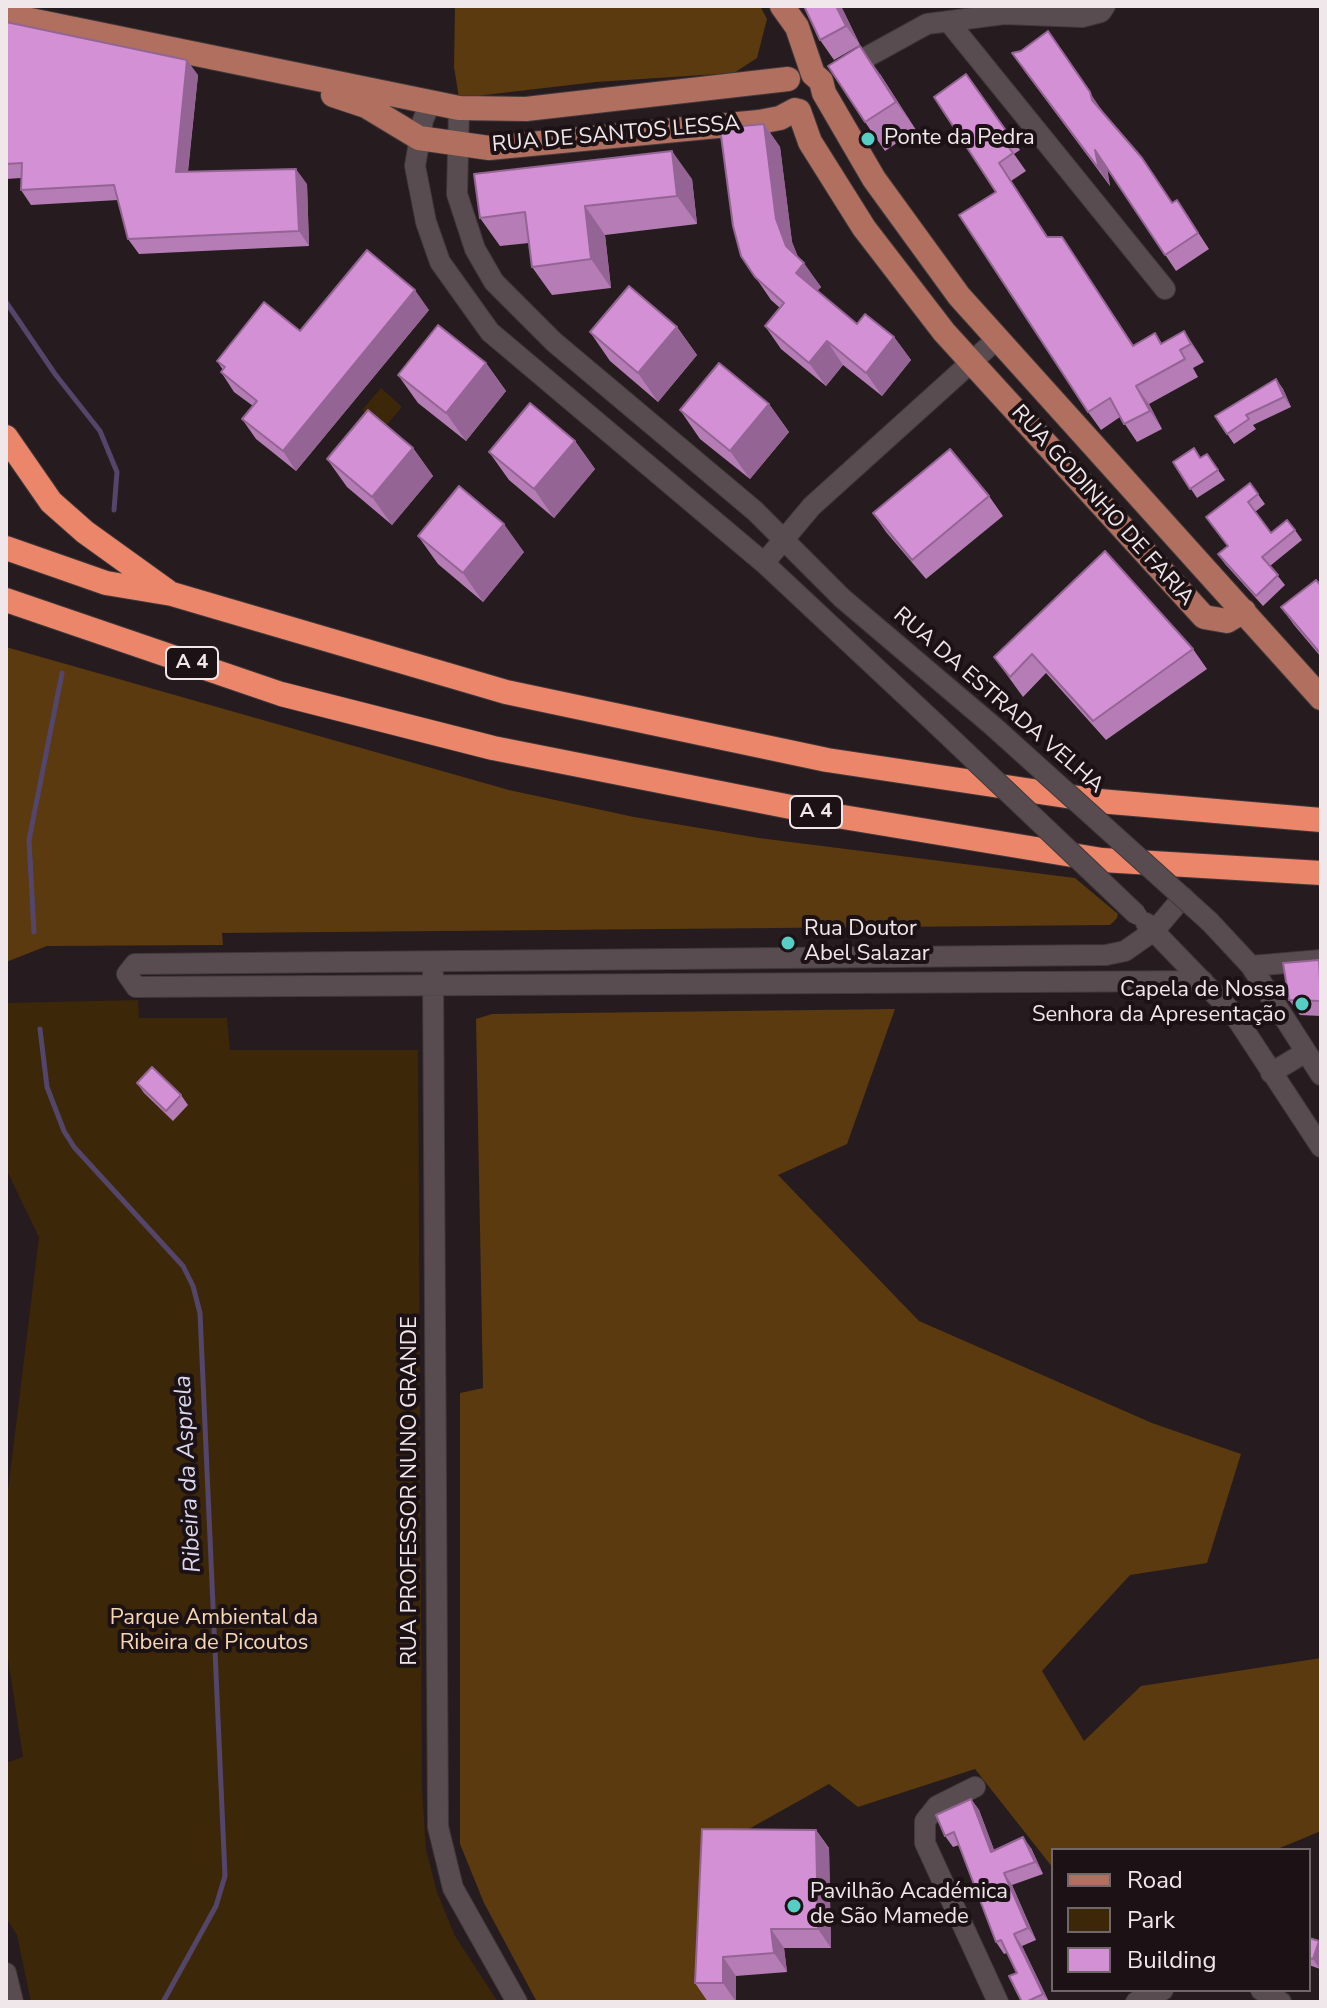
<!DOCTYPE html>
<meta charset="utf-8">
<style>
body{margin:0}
#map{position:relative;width:1327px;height:2008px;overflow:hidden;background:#261b1e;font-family:"Nunito Sans",sans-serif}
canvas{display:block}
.frame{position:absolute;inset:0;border:8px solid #efe7e9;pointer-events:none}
.legend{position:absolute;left:1051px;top:1848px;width:260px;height:144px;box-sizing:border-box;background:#1c1215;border:2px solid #70676a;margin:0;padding:10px 14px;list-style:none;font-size:24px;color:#efe7e9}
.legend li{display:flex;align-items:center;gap:16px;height:40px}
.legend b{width:40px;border:2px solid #70676a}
</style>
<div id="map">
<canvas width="1327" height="2008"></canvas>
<div class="frame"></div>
<ul class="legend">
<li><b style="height:10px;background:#b16f60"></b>Road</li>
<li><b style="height:22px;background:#3d2709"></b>Park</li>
<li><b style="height:22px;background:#d390d4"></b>Building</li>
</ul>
</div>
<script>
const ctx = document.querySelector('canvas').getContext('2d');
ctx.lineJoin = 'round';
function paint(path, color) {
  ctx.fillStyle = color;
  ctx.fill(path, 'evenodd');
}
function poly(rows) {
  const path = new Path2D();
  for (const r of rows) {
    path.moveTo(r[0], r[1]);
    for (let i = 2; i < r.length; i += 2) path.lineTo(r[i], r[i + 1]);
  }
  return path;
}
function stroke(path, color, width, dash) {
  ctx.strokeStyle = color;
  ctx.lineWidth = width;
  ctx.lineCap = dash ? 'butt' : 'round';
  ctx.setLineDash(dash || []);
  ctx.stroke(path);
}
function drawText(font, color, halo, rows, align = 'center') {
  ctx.font = font + ' "Nunito Sans",sans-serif';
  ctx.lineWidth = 8;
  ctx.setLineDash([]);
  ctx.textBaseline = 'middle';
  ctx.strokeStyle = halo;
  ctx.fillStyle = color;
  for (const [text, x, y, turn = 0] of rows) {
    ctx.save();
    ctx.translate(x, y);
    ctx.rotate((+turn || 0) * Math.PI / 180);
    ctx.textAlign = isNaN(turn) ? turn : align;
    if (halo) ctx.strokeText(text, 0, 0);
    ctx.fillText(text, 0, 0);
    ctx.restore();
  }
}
paint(poly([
 [381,388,402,407,384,428,362,410],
 [138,1000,139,1018,227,1018,230,1050,418,1050,422,1788,426,1850,437,1892,455,1936,498,2002,31,2002,17,1935,6,1918,6,1763,23,1757,7,1652,6,1507,39,1237,6,1169,6,1003]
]), '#3d2709');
paint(poly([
 [455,6,760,6,767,19,757,58,734,73,596,82,459,98,454,67],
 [6,647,509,790,634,817,759,838,1075,878,1118,914,1117,918,1110,925,222,933,223,945,47,946,6,962],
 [895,1009,847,1144,778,1175,919,1321,1152,1423,1241,1454,1207,1563,1130,1575,1042,1671,1084,1741,1141,1686,1321,1658,1321,1831,1275,1850,1053,1850,1053,1868,975,1769,858,1807,829,1784,715,1848,708,2002,537,2002,484,1903,460,1844,460,1393,483,1388,476,1019,492,1014]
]), '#5a3a0e');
stroke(poly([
 [6,302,55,374,100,431,117,472,114,510],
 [34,932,29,840,62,673],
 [40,1029,47,1087,64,1131,74,1147,183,1266,193,1286,200,1313,225,1876,216,1906,163,2002]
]), '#54456a', 5);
const minor = poly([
 [948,21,1165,289],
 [845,69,927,24,1004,14,1082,17,1101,12,1105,6],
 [430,104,423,120,415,166,426,222,440,262,490,332,764,563,935,723],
 [459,108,457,194,475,249,494,282,554,342,755,511,842,598,994,727],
 [764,563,812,506,997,339],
 [1183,897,1155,930,1125,951,1106,955,135,964,127,974,136,987,1203,981],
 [1210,922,1251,966,1321,1075],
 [1146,923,1233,1013,1321,1147],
 [1251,966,1321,960],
 [433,973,438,1827,453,1888,517,2002],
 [1271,1073,1306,1052],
 [975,1787,937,1806,925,1821,925,1843,998,2002],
 [6,1973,13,2002],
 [1261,1990,1281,2002],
 [1136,2002,1163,1990]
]);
const major = poly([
 [782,6,797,27,813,74,821,81,824,93,874,179,959,296,1321,698],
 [6,15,459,108,526,109,788,79],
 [333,95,366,106,419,138,489,148,759,122,780,118,795,110],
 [799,111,810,142,864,228,944,332,1204,617,1227,621,1244,611]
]);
const highway = poly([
 [6,437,51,502,85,532,167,591],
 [6,548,106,583,172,594,506,692,827,760,1099,801,1321,820],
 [6,600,281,694,493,748,831,815,1102,860,1321,873]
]);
stroke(minor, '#40383a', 22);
stroke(major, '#40383a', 26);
stroke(highway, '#40383a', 26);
stroke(minor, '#594c50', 20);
stroke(major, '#b16f60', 24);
stroke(highway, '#ec866b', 24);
const minorBridge = poly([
 [935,723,1137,915],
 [994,727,1210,922]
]);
stroke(minorBridge, '#40383a', 22, []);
stroke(minorBridge, '#594c50', 20);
paint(poly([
 [804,6,841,6,860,45,834,60,820,40],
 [6,22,198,75,188,172,307,184,309,246,139,254,128,239,118,200,31,205,21,190,21,178,6,179],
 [1023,69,1101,109,1102,112,1172,203,1177,200,1209,249,1176,271,1107,167,1110,186],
 [880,74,916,130,885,151,865,122],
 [966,74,1020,150,1014,154,1026,171,1011,181,1048,237,1074,255,1133,345,1155,333,1162,344,1184,331,1204,362,1193,368,1198,377,1149,404,1162,429,1137,442,1120,417,1101,430,1088,412,996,192],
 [764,124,780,147,792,242,798,257,821,287,817,291,857,324,894,337,911,360,882,396,843,365,826,386,781,349,765,326,780,308,771,300,741,256],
 [692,179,697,224,605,235,611,288,552,295,532,267,529,243,500,246,480,218],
 [429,310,296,471,256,439,242,419,253,406,234,392,221,372,223,370,217,361,300,331],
 [677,327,697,355,658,402,610,361,590,332],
 [486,363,506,391,466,441,418,403,398,375],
 [1276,379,1283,389,1291,407,1253,425,1256,429,1234,444,1215,416],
 [769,404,789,432,750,479,700,439,680,410],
 [575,441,595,469,554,518,509,480,489,452],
 [413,448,433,476,392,525,347,487,327,459],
 [1207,454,1225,480,1197,498,1173,462,1201,458],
 [1250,483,1265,504,1255,512,1271,533,1295,530,1302,540,1270,566,1285,585,1263,606,1225,564,1218,554,1228,546],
 [989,496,1003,516,926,579,886,532,873,513],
 [418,536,524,552,483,602,438,564],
 [1105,551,1193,649,1207,669,1106,740,1046,673,1023,697,994,657],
 [1321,586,1321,657,1294,625,1281,607],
 [1321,963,1321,1016,1300,1015,1289,1000],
 [137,1083,181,1095,188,1105,173,1121,144,1093],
 [971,1799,979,1810,994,1850,1031,1848,1043,1874,1012,1885,1036,1940,1022,1946,1049,2002,1022,2002,1017,1973,1007,1953,1004,1954,996,1942,959,1845,953,1847,945,1836],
 [816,1830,829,1848,831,1948,784,1948,787,1972,736,1976,736,2002,708,2002,695,1983],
 [1309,1938,1319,1941,1321,1944,1320,1969,1309,1965]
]), '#b57cb6');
paint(poly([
 [836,6,841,6,860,45,846,26],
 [1048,31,1101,109,1103,116,1092,100],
 [860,46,880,74,916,130,896,102],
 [187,60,198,75,186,187,176,172],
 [764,124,780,147,792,242,802,267,804,263,821,287,812,296,796,273,776,219],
 [1095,150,1106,166,1110,186,1099,169],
 [672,151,692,179,697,224,677,196],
 [296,169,307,184,309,246,299,231],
 [585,206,605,235,611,288,591,259],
 [415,290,429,310,296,471,283,451],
 [677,327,697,355,658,402,638,373],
 [1184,331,1196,349,1204,362,1191,344],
 [894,337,911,360,882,396,866,373],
 [827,341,843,365,826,386,809,363],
 [486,363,506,391,466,441,446,413],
 [1276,379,1283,389,1291,407,1284,397],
 [1136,386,1149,404,1162,429,1150,411],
 [769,404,789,432,750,479,730,451],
 [575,441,595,469,554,518,534,489],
 [413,448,433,476,392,525,372,497],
 [504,524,524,552,483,602,463,573],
 [971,1799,979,1810,999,1863,991,1852],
 [816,1830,829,1848,831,1948,818,1929],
 [1023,1837,1031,1848,1043,1874,1035,1862],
 [1004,1873,1012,1885,1036,1940,1028,1928],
 [771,1929,784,1948,787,1972,774,1953],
 [1014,1934,1022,1946,1049,2002,1043,1994],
 [1319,1941,1321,1944,1320,1969,1313,1959],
 [723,1957,736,1976,736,2002,723,1983]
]), '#946594');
const building = poly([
 [804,6,836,6,846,26,820,40,804,6],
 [6,22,187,60,176,172,296,169,299,231,128,239,114,185,21,190,22,163,6,164,6,22],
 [1048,31,1090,92,1092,100,1142,158,1172,203,1177,200,1198,233,1165,255,1095,150,1099,169,1012,53,1021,51,1048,31],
 [860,46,896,102,865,122,828,66,860,46],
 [966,74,1007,132,1001,137,1013,153,999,163,1047,237,1062,237,1133,346,1155,333,1161,344,1184,331,1191,344,1180,350,1185,359,1136,386,1150,411,1124,424,1110,398,1088,412,959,215,996,192,934,97,966,74],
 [764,124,776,219,786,246,804,263,796,273,857,324,865,314,894,337,866,373,827,341,809,363,765,326,784,303,755,277,741,256,733,226,720,128,764,124],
 [672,151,677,196,585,206,591,259,532,267,525,212,480,218,474,174,672,151],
 [367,250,415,290,283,451,242,419,257,401,221,372,225,367,217,361,264,302,300,331,367,250],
 [629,286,677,327,638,373,590,332,629,286],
 [438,325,486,363,446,413,398,375,438,325],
 [719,363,769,404,730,451,680,410,719,363],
 [1276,379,1284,397,1246,415,1249,419,1227,434,1215,416,1276,379],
 [530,403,575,441,534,489,489,452,530,403],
 [368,410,413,448,372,497,327,459,368,410],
 [1194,448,1200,458,1207,454,1218,470,1190,489,1173,462,1194,448],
 [950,449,989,496,912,560,873,513,950,449],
 [1250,483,1258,494,1248,502,1271,533,1287,520,1295,530,1262,557,1278,575,1256,596,1218,554,1228,546,1206,517,1250,483],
 [459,486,504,524,463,573,418,536,459,486],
 [1105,551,1193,649,1093,721,1032,654,1010,677,994,657,1105,551],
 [1316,580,1321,586,1321,654,1281,607,1316,580],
 [1319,960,1321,1001,1289,1000,1283,963,1319,960],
 [152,1067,181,1095,166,1111,137,1083,152,1067],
 [971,1799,991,1852,1023,1837,1035,1862,1004,1873,1028,1928,1014,1934,1043,1994,1026,2002,1022,2002,1009,1976,1017,1973,1001,1940,996,1942,954,1832,945,1836,936,1815,971,1799],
 [702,1829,816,1830,818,1929,771,1929,774,1953,723,1957,723,1983,695,1983,702,1829],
 [1309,1938,1319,1941,1313,1959,1309,1958,1309,1938]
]);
paint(building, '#d390d4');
stroke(building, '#946594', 2);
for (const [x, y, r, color] of [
 [868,139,8,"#56cec4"],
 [788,943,8,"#56cec4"],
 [1302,1004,8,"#56cec4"],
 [794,1906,8,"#56cec4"]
]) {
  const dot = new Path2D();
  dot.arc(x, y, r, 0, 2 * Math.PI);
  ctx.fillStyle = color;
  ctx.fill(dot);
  stroke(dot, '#1c1215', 3);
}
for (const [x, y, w] of [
 [192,663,52],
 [816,812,52]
]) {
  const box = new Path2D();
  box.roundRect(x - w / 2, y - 16, w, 32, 6);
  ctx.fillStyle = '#1c1215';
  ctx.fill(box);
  stroke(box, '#efe7e9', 2);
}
drawText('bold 20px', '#efe7e9', null, [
 ["A 4",192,663],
 ["A 4",816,812]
]);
drawText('22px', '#efe7e9', '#1c1215', [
 ["RUA DE SANTOS LESSA",616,135,-5],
 ["RUA GODINHO DE FARIA",1102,506,48],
 ["RUA DA ESTRADA VELHA",998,701,41],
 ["RUA PROFESSOR NUNO GRANDE",411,1491,-90]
]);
drawText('22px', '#efe7e9', '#1c1215', [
 ["Ponte da Pedra",884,139],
 ["Rua Doutor",804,930],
 ["Abel Salazar",804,955],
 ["Capela de Nossa",1286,991,"right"],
 ["Senhora da Apresentação",1286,1016,"right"],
 ["Pavilhão Académica",810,1893],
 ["de São Mamede",810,1918]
], 'left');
drawText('22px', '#f7d6b2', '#1c1215', [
 ["Parque Ambiental da",214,1619],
 ["Ribeira de Picoutos",214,1644]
]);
drawText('italic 24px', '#dad8ee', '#1c1215', [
 ["Ribeira da Asprela",189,1474,-93]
]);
</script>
